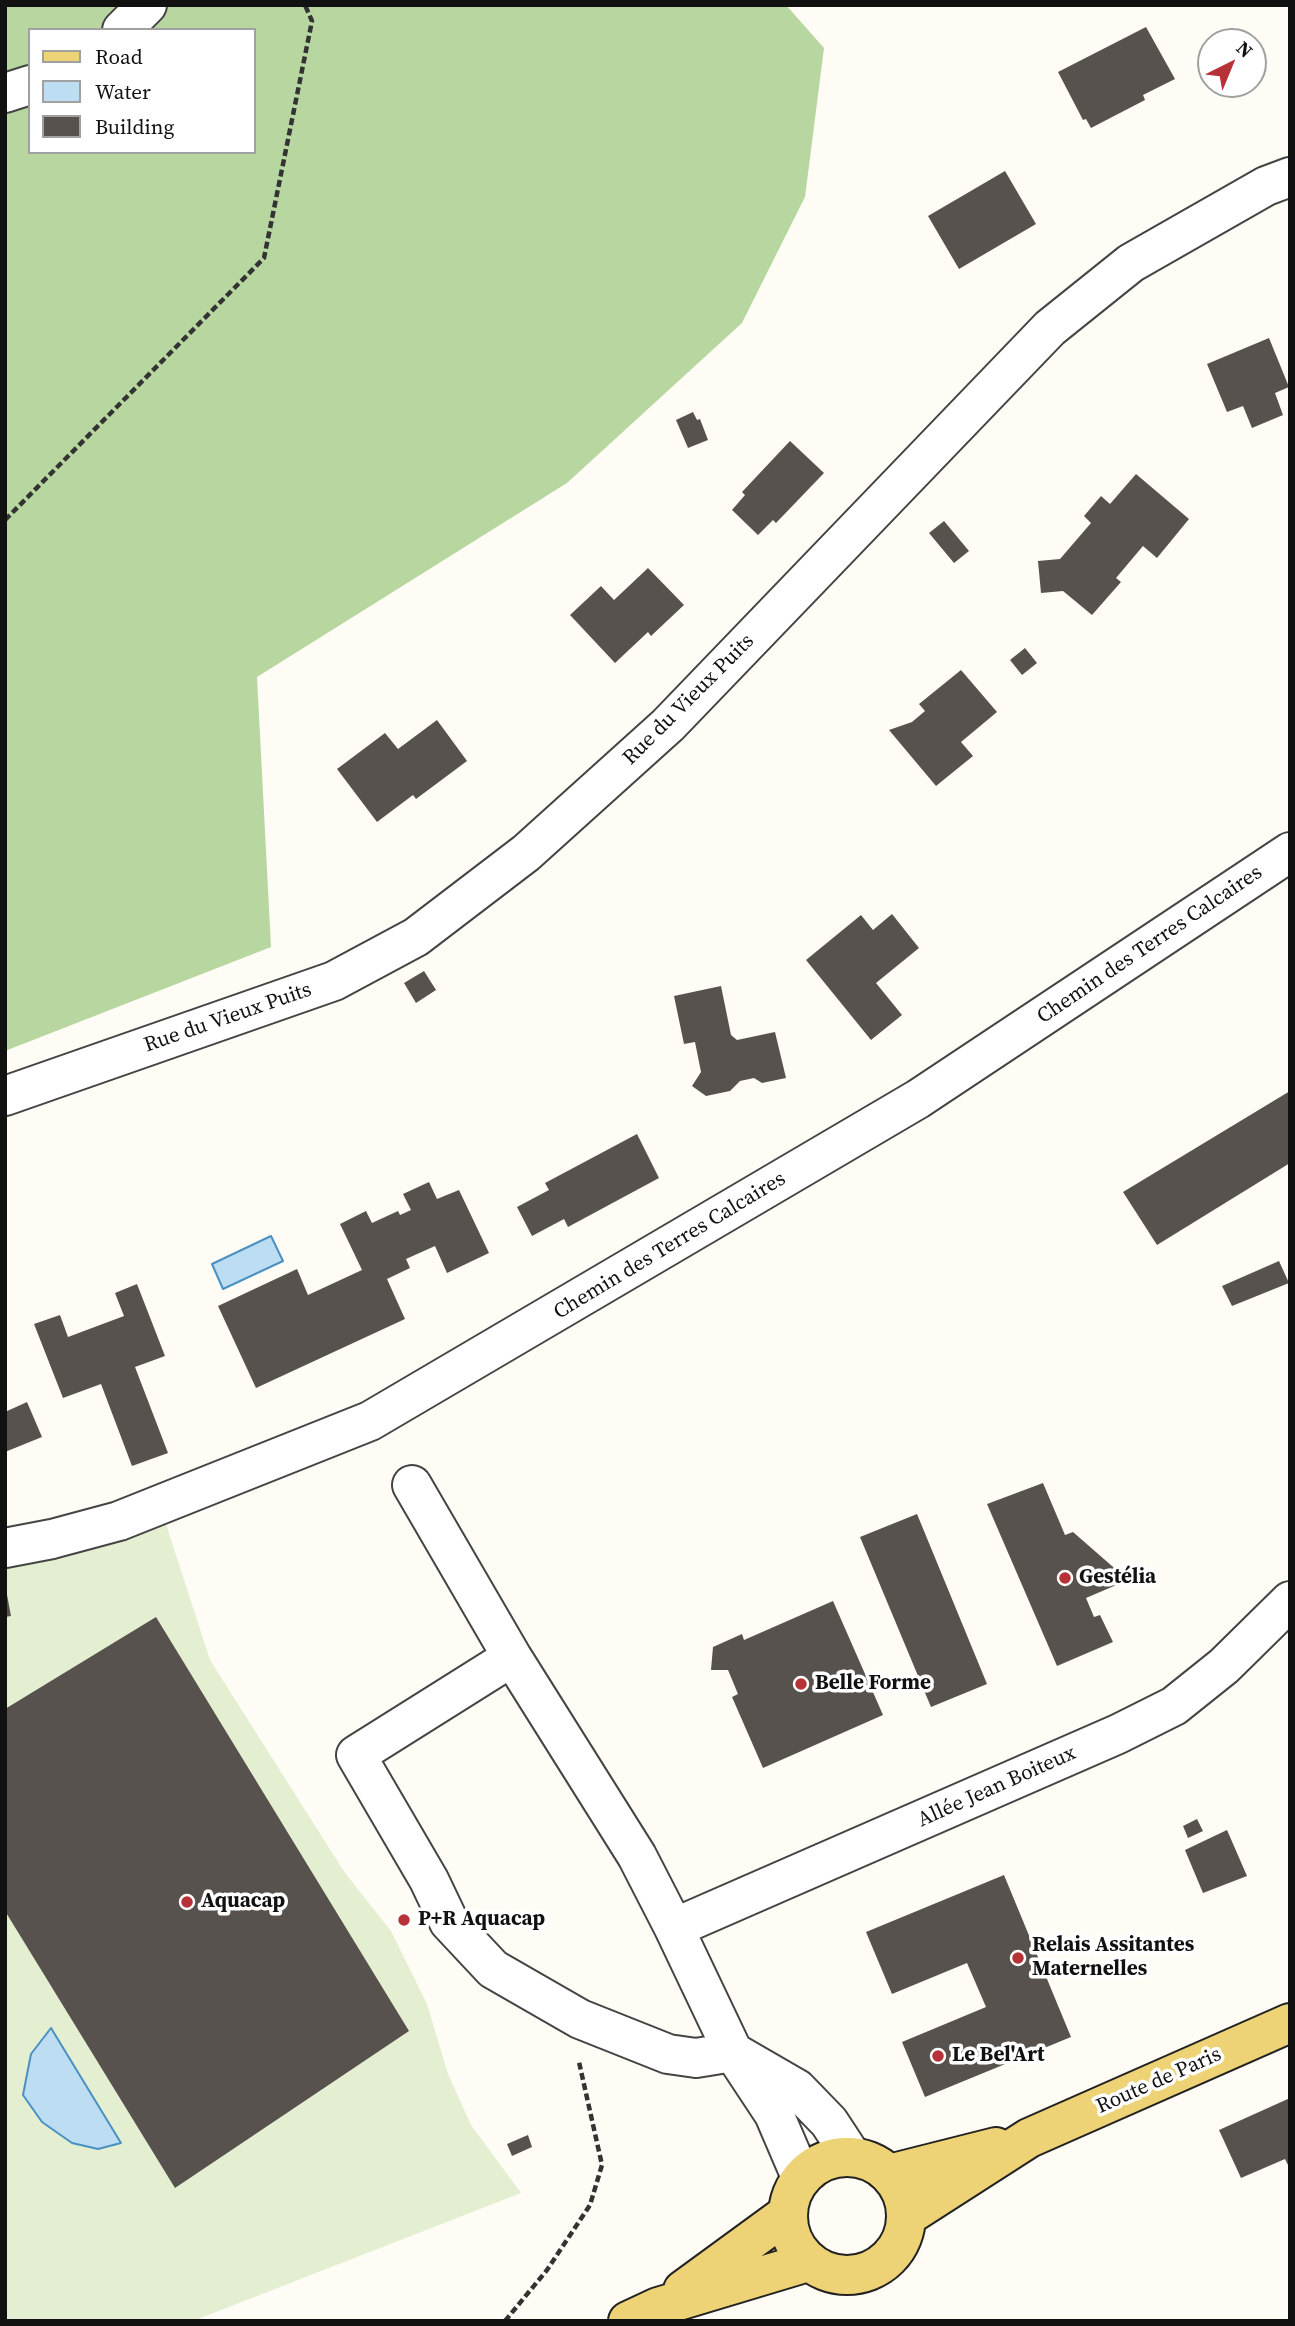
<!DOCTYPE html>
<meta charset="utf-8">
<style>
body{margin:0}
#map{position:relative;width:1295px;height:2326px;overflow:hidden;background:#fefcf5;font-family:"Source Serif 4",serif}
canvas{display:block}
.frame{position:absolute;inset:0;border:7px solid #111;pointer-events:none}
.legend{position:absolute;left:28px;top:28px;width:228px;height:126px;box-sizing:border-box;background:#fff;border:2px solid #a0a0a0;margin:0;padding:9px 12px;list-style:none;font-size:21px;color:#111}
.legend li{display:flex;align-items:center;gap:14px;height:35px}
.legend b{width:35px;border:2px solid #a0a0a0}
.north{position:absolute;left:1197px;top:28px;width:70px;height:70px;box-sizing:border-box;background:#fff;border:2px solid #a0a0a0;border-radius:50%;rotate:43deg;font-size:19px;font-weight:700;line-height:28px;text-align:center;color:#111}
.north::after{content:'';display:block;margin:auto;width:24px;height:32px;background:#b73236;clip-path:polygon(50% 0,100% 100%,50% 72%,0 100%)}
</style>
<div id="map">
<canvas width="1295" height="2326"></canvas>
<div class="frame"></div>
<ul class="legend">
<li><b style="height:9px;background:#eed376"></b>Road</li>
<li><b style="height:19px;background:#bdddf2"></b>Water</li>
<li><b style="height:19px;background:#58524e"></b>Building</li>
</ul>
<div class="north">N</div>
</div>
<script>
const ctx = document.querySelector('canvas').getContext('2d');
ctx.lineJoin = 'round';
function paint(path, color) {
  ctx.fillStyle = color;
  ctx.fill(path, 'evenodd');
}
function poly(rows) {
  const path = new Path2D();
  for (const r of rows) {
    if (r.length === 3) {
      path.moveTo(r[0] + r[2], r[1]);
      path.arc(r[0], r[1], r[2], 0, 2 * Math.PI);
      continue;
    }
    path.moveTo(r[0], r[1]);
    for (let i = 2; i < r.length; i += 2) path.lineTo(r[i], r[i + 1]);
  }
  return path;
}
function stroke(path, color, width, dash) {
  ctx.strokeStyle = color;
  ctx.lineWidth = width;
  ctx.lineCap = dash ? 'butt' : 'round';
  ctx.setLineDash(dash || []);
  ctx.stroke(path);
}
function drawText(font, color, halo, rows, align = 'center') {
  ctx.font = font + ' "Source Serif 4",serif';
  ctx.lineWidth = 7;
  ctx.setLineDash([]);
  ctx.textBaseline = 'middle';
  ctx.strokeStyle = halo;
  ctx.fillStyle = color;
  for (const [text, x, y, turn = 0] of rows) {
    ctx.save();
    ctx.translate(x, y);
    ctx.rotate((+turn || 0) * Math.PI / 180);
    ctx.textAlign = isNaN(turn) ? turn : align;
    if (halo) ctx.strokeText(text, 0, 0);
    ctx.fillText(text, 0, 0);
    ctx.restore();
  }
}
paint(poly([
 [5,5,786,5,824,48,805,197,742,323,567,483,257,677,271,947,5,1051],
 [30,30,254,30,254,152,30,152]
]), '#b8d7a0');
paint(poly([
 [164,1518,210,1660,345,1873,391,1931,427,2004,448,2074,471,2125,521,2193,193,2321,5,2321,5,1567,67,1557]
]), '#e4efd1');
const water = poly([
 [271,1236,283,1261,223,1289,212,1264,271,1236],
 [51,2028,121,2143,98,2149,72,2143,42,2122,23,2095,31,2054,51,2028]
]);
paint(water, '#bdddf2');
stroke(water, '#4a91c3', 2);
paint(poly([
 [1146,27,1175,79,1143,95,1145,100,1091,128,1086,119,1083,120,1058,72],
 [1005,171,1036,224,959,269,928,216],
 [1269,338,1289,387,1275,393,1283,415,1252,428,1243,406,1227,412,1207,364],
 [693,412,697,420,700,419,708,440,688,448,676,420],
 [790,441,824,473,776,523,773,520,758,535,732,510,745,495,742,492],
 [1136,474,1189,519,1157,558,1143,546,1116,578,1121,582,1092,615,1063,591,1041,593,1038,561,1060,559,1091,523,1084,516,1101,496,1110,504],
 [944,521,969,551,954,563,929,533],
 [648,568,684,605,651,636,648,632,615,663,570,615,601,586,614,600],
 [1025,648,1037,663,1022,675,1010,660],
 [961,670,997,712,961,742,973,756,936,786,889,730,912,722,925,711,919,704],
 [437,720,467,761,416,799,413,795,377,822,337,769,385,733,398,749],
 [892,914,919,948,876,983,902,1015,871,1040,806,960,861,915,873,930],
 [424,971,436,990,416,1003,404,983],
 [721,986,731,1035,737,1040,775,1032,786,1078,762,1083,754,1078,740,1081,730,1091,706,1096,692,1086,701,1072,695,1042,684,1044,674,996],
 [1290,1091,1290,1163,1157,1245,1123,1192],
 [637,1134,659,1178,568,1227,564,1219,532,1236,517,1207,549,1190,545,1183],
 [429,1182,437,1199,459,1190,489,1253,447,1273,435,1246,406,1259,410,1268,387,1279,405,1319,256,1388,218,1306,297,1269,308,1295,362,1270,340,1224,366,1211,372,1223,398,1211,400,1215,411,1210,403,1194],
 [1279,1261,1289,1283,1232,1306,1222,1286],
 [137,1284,165,1356,135,1367,168,1453,132,1466,101,1384,63,1398,34,1324,60,1315,68,1337,124,1316,115,1293],
 [27,1402,42,1437,5,1452,5,1412],
 [1043,1483,1065,1535,1073,1532,1128,1580,1086,1598,1094,1617,1100,1615,1113,1642,1057,1666,987,1504],
 [917,1514,987,1684,931,1707,860,1537],
 [5,1584,11,1616,5,1617],
 [833,1601,883,1715,763,1768,732,1697,738,1694,728,1670,711,1670,713,1647,742,1634,744,1640],
 [156,1617,409,2031,175,2188,5,1911,5,1709],
 [1197,1819,1203,1831,1188,1838,1183,1826],
 [1227,1830,1247,1876,1203,1893,1185,1850],
 [1004,1875,1071,2037,925,2097,902,2042,986,2007,967,1963,892,1994,866,1932],
 [1290,2098,1290,2169,1285,2159,1241,2178,1219,2130],
 [528,2135,532,2147,512,2156,507,2144]
]), '#58524e');
const minor = poly([
 [122,30,147,5],
 [5,93,30,85],
 [5,1096,334,981,416,937,526,853,668,725,1050,328,1131,263,1266,186,1290,177],
 [412,1485,512,1657],
 [5,1548,52,1539,119,1521,370,1421,918,1099,1290,852],
 [674,1928,1118,1734,1174,1706,1224,1666,1290,1601],
 [801,2177,774,2114,733,2052,674,1928,637,1856,512,1657,356,1755,429,1880,449,1922,493,1969,580,2019,668,2054,696,2058,733,2052,797,2089,829,2122,852,2157]
]);
const major = poly([
 [847,2216,59],
 [889,2174,996,2147],
 [906,2217,1029,2138,1290,2023],
 [683,2290,787,2214],
 [628,2321,658,2307,808,2262]
]);
stroke(minor, '#444', 42);
stroke(major, '#222', 42);
stroke(poly([
 [5,520,264,258,312,21,305,5],
 [505,2321,547,2270,590,2205,602,2165,579,2062]
]), '#333', 4.5, [7, 3.5]);
stroke(minor, '#fff', 38);
stroke(major, '#eed376', 38);
for (const [x, y, r, color] of [
 [1065,1578,7,"#b73236"],
 [801,1684,7,"#b73236"],
 [187,1902,7,"#b73236"],
 [404,1920,7,"#b73236"],
 [1018,1958,7,"#b73236"],
 [938,2056,7,"#b73236"]
]) {
  const dot = new Path2D();
  dot.arc(x, y, r, 0, 2 * Math.PI);
  ctx.fillStyle = color;
  ctx.fill(dot);
  stroke(dot, '#fff', 2.5);
}
drawText('21px', '#111', '#fff', [
 ["Rue du Vieux Puits",689,700,-45],
 ["Chemin des Terres Calcaires",1150,945,-34],
 ["Rue du Vieux Puits",228,1018,-19],
 ["Chemin des Terres Calcaires",670,1246,-31],
 ["Allée Jean Boiteux",997,1787,-24],
 ["Route de Paris",1159,2081,-24]
]);
drawText('bold 21px', '#111', '#fff', [
 ["Gestélia",1079,1578],
 ["Belle Forme",815,1684],
 ["Aquacap",201,1902],
 ["P+R Aquacap",418,1920],
 ["Relais Assitantes",1032,1946],
 ["Maternelles",1032,1970],
 ["Le Bel'Art",952,2056]
], 'left');
</script>
